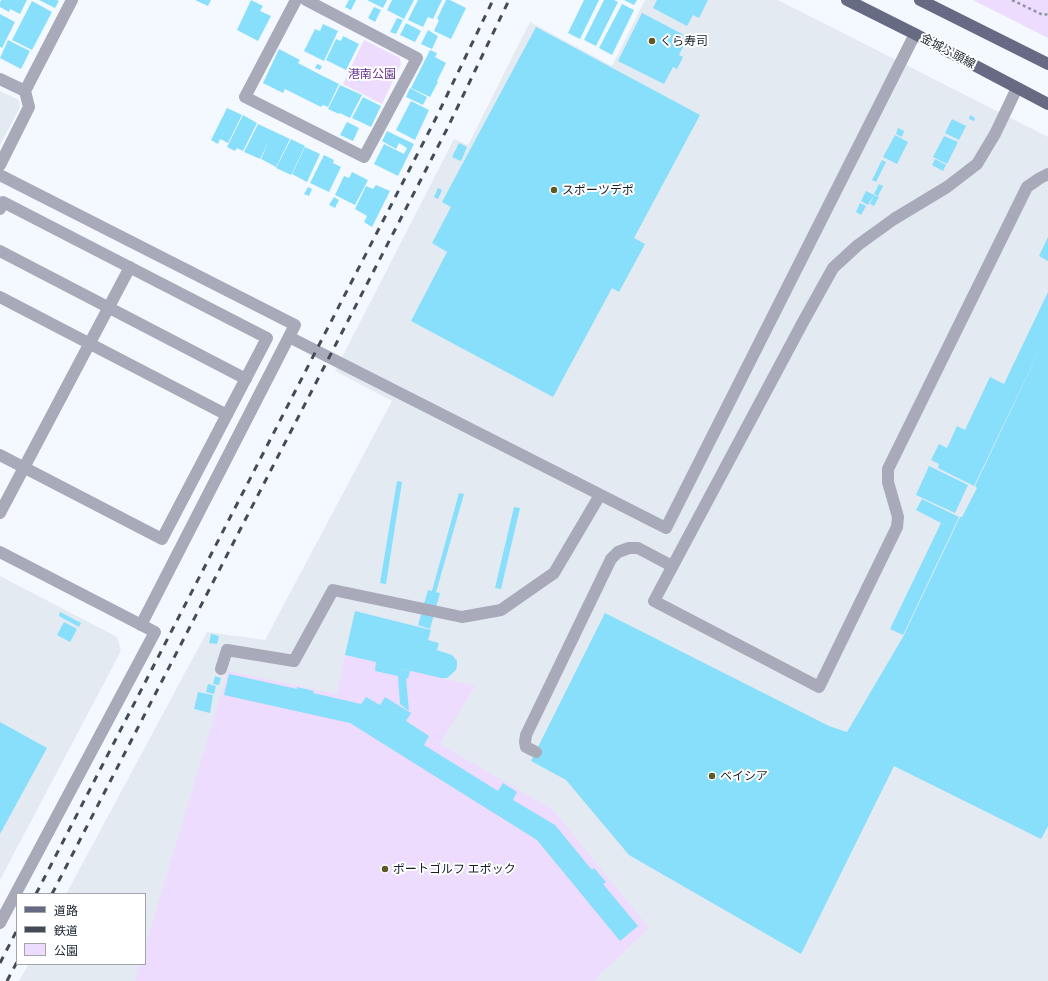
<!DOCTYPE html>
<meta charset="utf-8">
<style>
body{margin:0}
#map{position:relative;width:1048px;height:981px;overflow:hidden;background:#f4f9ff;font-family:"Exo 2","Noto Sans JP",sans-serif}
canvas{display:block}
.legend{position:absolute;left:16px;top:893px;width:130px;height:72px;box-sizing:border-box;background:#fff;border:1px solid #a2a6aa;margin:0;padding:5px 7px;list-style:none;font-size:12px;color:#17212b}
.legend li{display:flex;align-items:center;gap:8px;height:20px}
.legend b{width:20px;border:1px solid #a2a6aa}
</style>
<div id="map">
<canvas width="1048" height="981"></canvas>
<ul class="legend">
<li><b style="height:5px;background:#676a83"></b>道路</li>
<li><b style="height:5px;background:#434c55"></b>鉄道</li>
<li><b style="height:11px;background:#eedcff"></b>公園</li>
</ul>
</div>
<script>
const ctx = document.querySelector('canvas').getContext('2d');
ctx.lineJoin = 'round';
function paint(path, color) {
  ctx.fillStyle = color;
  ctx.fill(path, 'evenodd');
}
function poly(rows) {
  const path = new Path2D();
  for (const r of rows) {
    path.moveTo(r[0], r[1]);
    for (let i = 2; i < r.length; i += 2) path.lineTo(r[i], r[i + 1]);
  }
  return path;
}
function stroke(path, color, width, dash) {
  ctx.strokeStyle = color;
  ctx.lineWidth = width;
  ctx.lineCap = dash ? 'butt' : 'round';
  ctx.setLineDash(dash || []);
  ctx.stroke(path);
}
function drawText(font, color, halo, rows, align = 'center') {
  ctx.font = font + ' "Exo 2","Noto Sans JP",sans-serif';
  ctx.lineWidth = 4;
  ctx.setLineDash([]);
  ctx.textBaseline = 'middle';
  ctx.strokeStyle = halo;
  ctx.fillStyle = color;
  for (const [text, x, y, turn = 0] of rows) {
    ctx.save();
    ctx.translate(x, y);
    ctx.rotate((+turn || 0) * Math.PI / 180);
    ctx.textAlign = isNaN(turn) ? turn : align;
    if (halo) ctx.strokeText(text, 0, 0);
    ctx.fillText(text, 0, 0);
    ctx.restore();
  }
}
paint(poly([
 [645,0,778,0,1048,137,1048,981,19,981,29,964,145,964,145,894,66,894,207,632,265,640,392,401,335,371,454,139,468,145,530,22,612,66],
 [0,91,19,100,20,107,0,145],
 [0,576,117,637,121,651,0,880]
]), '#e3eaf1');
paint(poly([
 [973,0,1048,0,1048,38],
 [364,40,400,58,401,64,382,104,343,84],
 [345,655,475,686,440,744,553,810,649,928,593,981,135,981,140,964,145,964,145,947,228,671,337,694]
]), '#eedcff');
paint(poly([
 [1,0,27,0,20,14,10,9,9,12,0,7,0,3],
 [39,0,57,0,59,1,55,8],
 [195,0,211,0,208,6],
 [251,0,263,6,260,11,271,16,258,41,237,30],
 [349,0,356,0,351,10,345,7],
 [367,0,387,0,383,8],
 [392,0,414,0,404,19,387,10],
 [418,0,442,0,433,19,428,17,423,27,408,20],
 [446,0,450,0,466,8,451,39,434,31,439,20,437,19],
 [584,0,599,0,580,39,568,33],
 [604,0,614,0,618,2,596,46,584,40],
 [624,0,637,0,634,5],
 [657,0,708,0,699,18,693,15,687,26,653,8],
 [32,1,52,12,32,50,12,40],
 [622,4,634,10,612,55,599,48],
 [374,7,381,10,375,22,368,18],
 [642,13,688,37,679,55,683,57,677,69,673,67,664,84,618,61],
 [0,14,15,22,2,48,0,47],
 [397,18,403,20,396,34,390,32],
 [406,23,421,31,415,42,400,35],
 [323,24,338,31,324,61,304,51,315,29,320,31],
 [536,27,700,115,634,238,645,244,619,292,612,288,553,397,411,321,447,252,432,243,451,207,442,202],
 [428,30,438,36,432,49,421,44],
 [343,36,359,44,346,70,326,60,336,39,341,41],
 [8,40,30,51,21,69,0,58],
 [279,49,300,60,298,63,319,74,315,81,319,74,339,84,328,107,323,105,321,107,285,89,283,93,263,83],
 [430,50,437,53,435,57,446,63,437,81,438,82,430,97,411,88],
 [317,64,322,66,320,70,315,68],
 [355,68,363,72,359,82,351,78],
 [340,85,362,95,350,118,340,113,339,114,328,109],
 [410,88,427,97,423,105,406,97],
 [363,97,381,106,371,127,352,118],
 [411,101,429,110,415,140,396,130],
 [227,108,242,115,228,143,220,139,218,144,211,140],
 [243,115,257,123,243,151,237,148,235,151,227,147],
 [970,115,975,118,974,121,969,119],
 [952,119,966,126,959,140,945,133],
 [347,122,359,128,353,141,340,135],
 [258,124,290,139,276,167,261,159,268,143,260,159,244,152],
 [898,128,904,131,902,137,896,134],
 [387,131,414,144,398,176,374,164,384,144,404,154,407,148,399,143,396,149,382,141],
 [895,135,908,142,897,164,883,157],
 [944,136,958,142,947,164,933,157],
 [291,139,305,146,291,175,276,168],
 [459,143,467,147,461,161,452,157],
 [305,147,320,154,307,182,292,174],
 [324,155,334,160,333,163,341,167,329,192,310,183],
 [935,159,946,165,943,171,932,165],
 [882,160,886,162,876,182,872,180],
 [352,172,368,180,355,205,335,195,344,176,349,178],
 [879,184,883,186,878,196,874,194],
 [376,185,390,191,372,227,364,222,367,216,355,209,366,186,373,189],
 [308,187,312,189,309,196,304,194],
 [438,188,442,190,438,199,434,197],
 [866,191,874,195,868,205,861,201],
 [874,195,879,197,874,206,870,204],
 [334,197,339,200,335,208,329,205],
 [860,203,866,206,861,215,856,212],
 [1048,237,1048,261,1039,256],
 [1048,292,1048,826,1041,839,894,766,801,954,629,855,566,780,531,761,605,613,829,726,847,732,903,637,960,517,962,517,977,488,975,486,1048,332,974,486,938,468,939,464,931,460,939,444,947,448,957,426,965,430,990,377,1004,384],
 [929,466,968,485,955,513,916,495],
 [397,481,402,482,386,584,380,583],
 [459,493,464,494,436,592,440,593,430,629,418,625,428,590,432,591],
 [922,499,959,517,903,635,890,629,941,523,916,510],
 [514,507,520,508,501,589,495,588],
 [355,611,431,630,428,640,439,643,437,650,452,655,457,661,457,665,456,670,447,678,441,678,394,667,410,671,408,679,406,678,409,711,400,704,398,676,375,671,376,662,345,655],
 [60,612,81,623,79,627,59,616],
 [64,622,77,629,70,642,57,635],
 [211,634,219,636,217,644,209,643],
 [229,674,297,689,297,687,314,691,313,693,361,704,366,697,380,705,385,697,411,713,406,721,429,736,424,745,498,791,503,783,517,792,513,800,555,825,592,870,594,868,606,882,603,884,638,926,620,941,537,840,350,723,224,695],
 [215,676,221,678,219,685,213,684],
 [208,684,216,686,214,694,206,692],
 [198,692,213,695,210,713,194,709],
 [0,722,47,748,0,834]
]), '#88dffc');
stroke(poly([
 [1012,0,1043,15,1048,14]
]), '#8f969e', 2.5, [3, 3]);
stroke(poly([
 [1017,88,995,134,977,164,947,187,894,219,858,245,833,268,803,322,654,601,819,687,897,527,898,517,888,482,888,469,1027,187,1040,178,1048,174],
 [0,209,3,202,267,338,162,539,0,455],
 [0,251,246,379],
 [0,297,227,415],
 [289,337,666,528,915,34],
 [0,513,130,267],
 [221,669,227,650,294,661,333,590,462,617,501,610,554,573,600,495],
 [536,752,526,747,525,742,526,735,611,559,618,552,629,548,638,548,672,566]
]), '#a8aab9', 12);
stroke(poly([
 [296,0,245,97,364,157,417,58,306,0],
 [0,79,25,91],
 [0,165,29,107,25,91,72,0],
 [0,175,295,325,141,625]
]), '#a8aab9', 12);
stroke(poly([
 [0,552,155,632,0,923]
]), '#a8aab9', 12);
stroke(poly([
 [847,0,915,34,1048,104],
 [920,0,1048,64]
]), '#676a83', 12);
stroke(poly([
 [36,894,436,118,493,0],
 [52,894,447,129,509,0],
 [0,963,17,930],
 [7,981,17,962]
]), '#434c55', 3, [7, 7]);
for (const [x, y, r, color] of [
 [652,41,4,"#5c5925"],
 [554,190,4,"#5c5925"],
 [712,776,4,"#5c5925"],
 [385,869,4,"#5c5925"]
]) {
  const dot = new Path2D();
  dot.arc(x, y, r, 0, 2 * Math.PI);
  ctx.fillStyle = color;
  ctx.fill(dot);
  stroke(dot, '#fff', 1.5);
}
drawText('12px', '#17212b', '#fff', [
 ["くら寿司",660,41],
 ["スポーツデポ",562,190],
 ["ベイシア",720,776],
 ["ポートゴルフ エポック",393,869]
], 'left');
drawText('12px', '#17212b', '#fff', [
 ["金城ふ頭線",948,51,28]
]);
drawText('12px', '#66318b', '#fff', [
 ["港南公園",372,74]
]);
</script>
